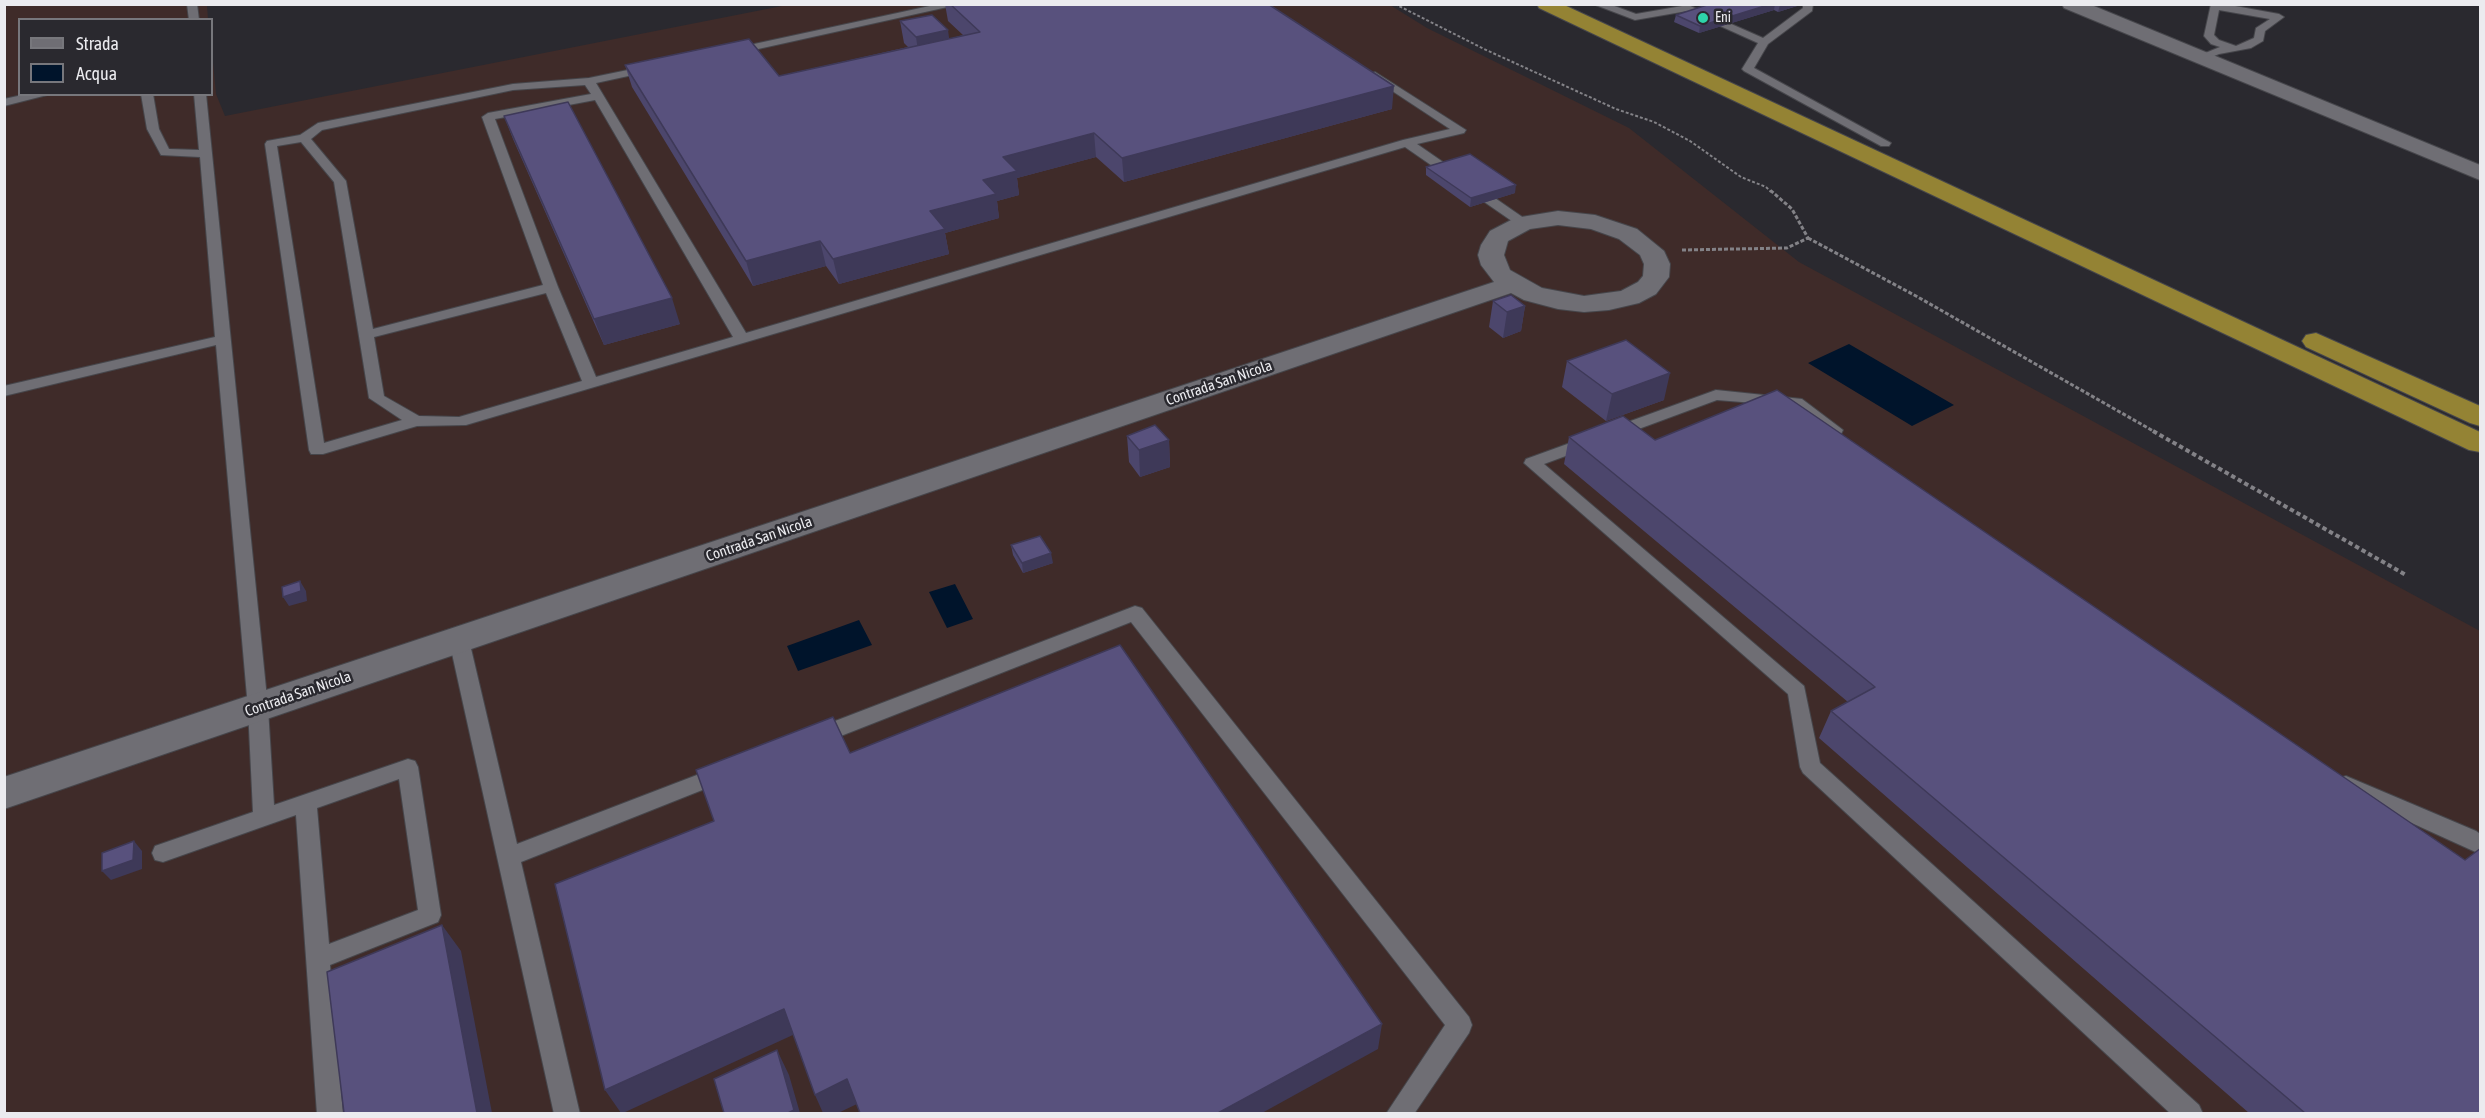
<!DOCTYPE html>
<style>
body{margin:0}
#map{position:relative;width:2485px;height:1118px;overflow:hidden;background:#2a292f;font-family:"Asap Condensed",sans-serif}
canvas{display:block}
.frame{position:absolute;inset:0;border:6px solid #ebebef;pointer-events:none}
.legend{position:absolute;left:18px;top:18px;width:195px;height:78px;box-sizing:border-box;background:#2a292f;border:2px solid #77777c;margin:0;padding:8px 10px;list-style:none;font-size:18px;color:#ebebef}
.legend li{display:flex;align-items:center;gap:12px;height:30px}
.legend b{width:30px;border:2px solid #77777c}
</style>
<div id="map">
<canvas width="2485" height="1118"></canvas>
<div class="frame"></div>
<ul class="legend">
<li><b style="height:8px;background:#6f6e74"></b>Strada</li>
<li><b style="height:16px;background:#00142b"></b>Acqua</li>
</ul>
</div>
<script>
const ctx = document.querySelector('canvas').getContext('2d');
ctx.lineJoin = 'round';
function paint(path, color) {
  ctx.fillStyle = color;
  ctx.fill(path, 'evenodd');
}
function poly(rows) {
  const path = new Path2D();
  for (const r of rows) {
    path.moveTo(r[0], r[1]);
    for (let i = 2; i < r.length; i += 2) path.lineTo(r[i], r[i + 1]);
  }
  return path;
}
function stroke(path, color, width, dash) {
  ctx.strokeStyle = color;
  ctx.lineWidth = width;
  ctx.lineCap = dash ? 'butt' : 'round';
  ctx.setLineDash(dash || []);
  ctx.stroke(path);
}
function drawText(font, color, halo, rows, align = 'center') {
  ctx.font = font + ' "Asap Condensed",sans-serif';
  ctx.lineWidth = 5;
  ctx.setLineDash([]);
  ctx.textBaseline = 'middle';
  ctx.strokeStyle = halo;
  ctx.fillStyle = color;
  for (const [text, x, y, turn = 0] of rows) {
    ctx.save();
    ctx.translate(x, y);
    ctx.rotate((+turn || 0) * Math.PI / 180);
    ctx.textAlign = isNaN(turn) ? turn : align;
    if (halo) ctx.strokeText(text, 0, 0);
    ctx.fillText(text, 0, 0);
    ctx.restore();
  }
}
paint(poly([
 [5,5,207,5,208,19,20,20,20,94,212,94,212,52,216,94,225,116,787,5,1390,5,1427,28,1629,128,1799,262,2480,631,2480,1113,5,1114]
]), '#3f2b29');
paint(poly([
 [1849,344,1954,405,1912,426,1808,363],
 [955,584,973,619,947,628,929,592],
 [859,620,872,645,798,671,787,646]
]), '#00142b');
const lane = poly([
 [187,4,197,4,199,20,189,20,187,4],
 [939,4,961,4,731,55,726,52,731,49,939,4],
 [1593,4,1609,4,1636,14,1688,5,1763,38,1803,8,1803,4,1813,4,1812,11,1768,44,1754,68,1891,143,1889,146,1881,146,1744,71,1742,69,1758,43,1687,11,1635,20,1593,4],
 [2211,4,2224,4,2279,14,2284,17,2265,31,2263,41,2251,48,2219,54,2202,61,2198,60,2198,56,2220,47,2211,44,2204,36,2211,4],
 [2219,10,2270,19,2256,28,2254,38,2236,46,2219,40,2214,35,2219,10],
 [652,65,656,66,656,70,596,83,746,333,1403,140,1450,129,1371,77,1369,75,1375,72,1466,130,1464,133,1417,144,1531,223,1529,226,1519,226,1405,147,466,425,417,426,323,454,311,454,309,450,265,144,267,141,300,135,318,123,513,84,589,78,652,65],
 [585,85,591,94,488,113,482,117,543,285,373,329,346,181,311,139,322,130,513,90,585,85],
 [595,100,733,337,596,377,558,287,495,119,595,100],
 [301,142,334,182,369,398,402,420,324,443,277,146,301,142],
 [546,293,582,381,459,417,419,416,384,396,374,337,546,293],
 [27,94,51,94,4,106,4,99,27,94],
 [141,94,153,94,159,129,169,149,199,150,194,94,206,94,268,708,274,805,408,759,415,761,418,767,441,915,438,922,330,965,343,1114,317,1114,296,815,163,862,155,860,152,853,155,846,253,812,248,708,216,345,4,396,4,386,215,337,200,157,161,155,147,129,141,94],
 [399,779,418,910,329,944,317,808,399,779],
 [1716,390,1802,399,1843,430,1841,434,1829,434,1792,406,1717,400,1544,464,1804,686,1820,763,2199,1105,2203,1114,2171,1114,1803,773,1800,767,1788,694,1524,463,1526,459,1716,390],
 [1135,606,1142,608,1469,1017,1472,1025,1469,1033,1414,1114,1386,1114,1445,1025,1131,622,823,743,816,745,809,743,806,737,809,731,1135,606],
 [459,633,466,635,469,640,517,844,723,765,730,767,733,773,730,779,521,862,580,1114,554,1114,449,640,452,635,459,633],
 [2346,776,2476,831,2480,834,2480,854,2339,790,2335,784,2339,778,2346,776]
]);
const street = poly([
 [2062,4,2089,4,2480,165,2480,180,2064,8,2062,4],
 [1558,211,1595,215,1637,229,1664,251,1670,264,1669,277,1656,294,1639,303,1609,310,1584,312,1558,309,1524,300,1511,293,4,809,4,777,1494,282,1481,265,1478,255,1481,245,1490,231,1515,218,1558,211],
 [1558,225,1591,229,1619,239,1640,255,1644,264,1643,276,1638,282,1621,291,1584,296,1542,288,1510,270,1504,255,1508,241,1530,229,1558,225]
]);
const highway = poly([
 [1537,4,1562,4,2480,432,2480,452,2469,450,1539,8,1537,4],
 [2316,333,2480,406,2480,426,2470,423,2306,347,2302,341,2306,335,2316,333]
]);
stroke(lane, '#46464b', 2);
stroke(street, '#46464b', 2);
stroke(highway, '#46464b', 2);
stroke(poly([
 [1395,4,1484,49,1616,109,1654,122,1690,141,1741,177,1766,187,1771,192]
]), '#838287', 2, [3, 2]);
stroke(poly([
 [1808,238,1916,296,2155,432],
 [1682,250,1787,248,1808,238,1792,209,1770,190]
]), '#838287', 3, [4, 2]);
stroke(poly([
 [2153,431,2406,575]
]), '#838287', 4, [4.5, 3]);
paint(lane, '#6f6e74');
paint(street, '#6f6e74');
paint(highway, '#948334');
paint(poly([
 [945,4,1268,4,1392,109,1124,182,1096,157,1017,178,1019,195,997,201,999,218,945,233,949,254,839,284,826,266,753,286,632,87,625,65,779,76,908,47,904,43,900,21,949,39,963,35,948,21],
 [1710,4,1798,4,1797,6,1778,12,1774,10,1699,33,1674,22,1676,15],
 [504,116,680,324,604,345,513,139],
 [1426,167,1515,193,1470,207,1426,175],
 [1493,301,1525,306,1521,331,1503,338,1489,327],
 [1567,361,1664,400,1606,421,1562,387],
 [1127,436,1169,440,1170,467,1140,477,1129,462],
 [1569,437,1655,440,2465,860,2481,1113,2249,1113,1819,738,1831,711,1848,702,1564,464],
 [1011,545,1053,563,1023,573,1013,555]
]), '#4c466c');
paint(poly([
 [1771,4,1775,4,1774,10,1699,33,1700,26],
 [1782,4,1798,4,1797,6,1778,12,1780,5],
 [948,30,951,52,919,58,916,37],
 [1394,86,1392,109,1124,182,1122,158],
 [1094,133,1096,157,1017,178,1019,195,997,201,999,218,945,233,949,254,839,284,833,259,930,211,983,180,1003,157],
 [1516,185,1515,193,1470,207,1471,198],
 [820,241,826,266,753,286,746,261],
 [672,298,680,324,604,345,594,319],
 [1525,306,1521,331,1503,338,1507,312],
 [1670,373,1664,400,1606,421,1612,394],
 [1169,440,1170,467,1140,477,1139,450],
 [1051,553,1053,563,1023,573,1022,563],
 [300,581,306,591,307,601,289,606,283,597],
 [134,841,142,851,142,869,111,880,102,871],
 [442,925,461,951,492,1113,477,1113],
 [784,1009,795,1034,623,1113,621,1113,605,1090],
 [1382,1024,1378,1049,1262,1113,1218,1113],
 [777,1050,789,1075,800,1113,788,1113],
 [847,1079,857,1104,838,1113,823,1113,815,1095]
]), '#3e3958');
const building = poly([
 [950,4,1268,4,1394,86,1122,158,1094,133,1003,157,1017,171,983,180,996,194,930,211,945,229,833,259,820,241,746,261,625,65,749,39,779,76,980,32,950,4],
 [1710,4,1771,4,1700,26,1676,15,1710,4],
 [932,15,948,30,916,37,900,21,932,15],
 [568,102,672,298,594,319,504,116,568,102],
 [1470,154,1516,185,1471,198,1426,167,1470,154],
 [1511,295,1525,306,1507,312,1493,301,1511,295],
 [1626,340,1670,373,1612,394,1567,361,1626,340],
 [1777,390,2465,860,2481,848,2481,1113,2305,1113,1831,711,1875,687,1569,437,1623,416,1655,440,1777,390],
 [1155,425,1169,440,1139,450,1127,436,1155,425],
 [1040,536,1051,553,1022,563,1011,545,1040,536],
 [300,581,301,591,283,597,282,587,300,581],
 [1120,645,1382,1024,1218,1113,860,1113,847,1079,815,1095,784,1009,605,1090,555,884,714,821,696,770,833,717,850,753,1120,645],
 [134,841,133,860,102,871,102,853,134,841],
 [442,925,477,1113,344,1113,327,972,442,925],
 [777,1050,794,1110,788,1113,724,1113,714,1079,777,1050]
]);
paint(building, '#58517d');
stroke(building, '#3e3958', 1.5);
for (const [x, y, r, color] of [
 [1703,18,6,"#2ed4aa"]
]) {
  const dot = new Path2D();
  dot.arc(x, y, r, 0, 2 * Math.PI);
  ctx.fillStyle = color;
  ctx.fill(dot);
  stroke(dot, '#2a292f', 2);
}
drawText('14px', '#ebebef', '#2a292f', [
 ["Eni",1715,18]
], 'left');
drawText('15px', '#ebebef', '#2a292f', [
 ["Contrada San Nicola",1219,383,-19],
 ["Contrada San Nicola",759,539,-19],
 ["Contrada San Nicola",298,694,-19]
]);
</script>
